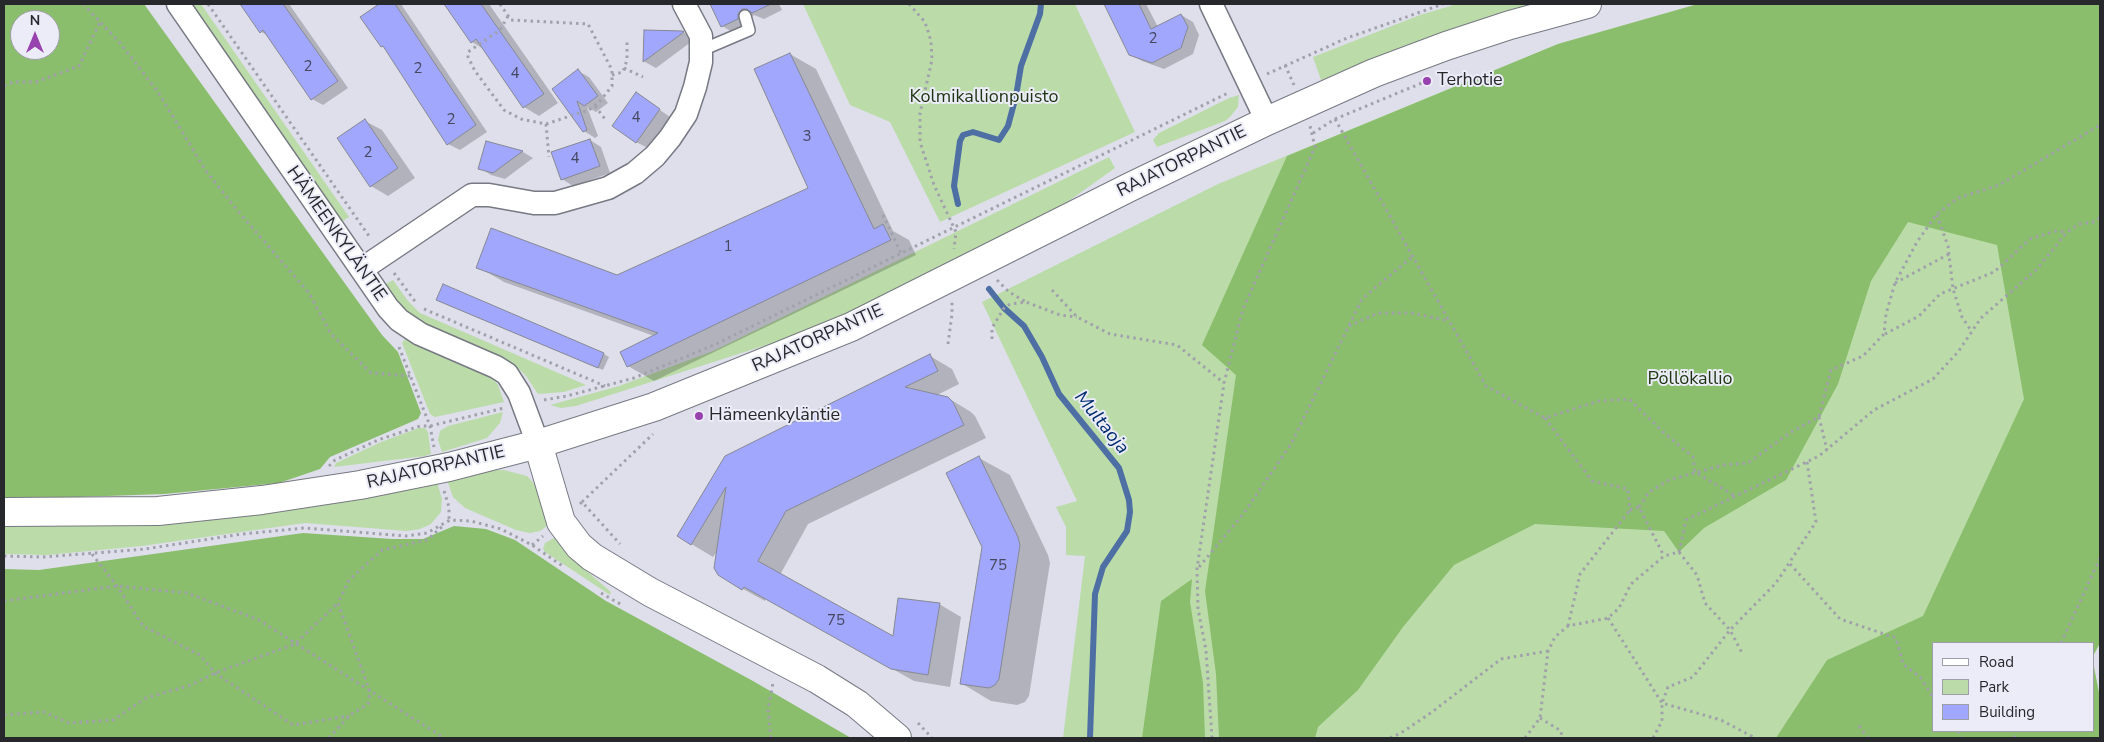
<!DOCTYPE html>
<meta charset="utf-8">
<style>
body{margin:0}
#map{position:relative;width:2104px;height:742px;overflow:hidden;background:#dedfeb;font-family:"Nunito Sans",sans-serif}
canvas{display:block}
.frame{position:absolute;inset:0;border:5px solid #27282c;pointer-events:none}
.legend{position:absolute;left:1932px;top:642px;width:162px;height:90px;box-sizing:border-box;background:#ebecf8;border:1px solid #9d9ea6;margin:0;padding:6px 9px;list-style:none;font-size:15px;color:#27282c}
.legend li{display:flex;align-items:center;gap:10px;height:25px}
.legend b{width:25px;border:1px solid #9d9ea6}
.north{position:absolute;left:10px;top:10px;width:50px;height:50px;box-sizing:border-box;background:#ebecf8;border:1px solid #9d9ea6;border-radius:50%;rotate:0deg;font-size:14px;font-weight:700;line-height:20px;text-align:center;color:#27282c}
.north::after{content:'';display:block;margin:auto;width:18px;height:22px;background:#9842af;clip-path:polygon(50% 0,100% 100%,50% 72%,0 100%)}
</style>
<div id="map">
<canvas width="2104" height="742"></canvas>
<div class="frame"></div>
<ul class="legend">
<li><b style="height:6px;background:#fff"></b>Road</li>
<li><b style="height:14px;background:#bbdca9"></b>Park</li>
<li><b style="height:14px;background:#a1a7fd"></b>Building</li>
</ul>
<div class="north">N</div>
</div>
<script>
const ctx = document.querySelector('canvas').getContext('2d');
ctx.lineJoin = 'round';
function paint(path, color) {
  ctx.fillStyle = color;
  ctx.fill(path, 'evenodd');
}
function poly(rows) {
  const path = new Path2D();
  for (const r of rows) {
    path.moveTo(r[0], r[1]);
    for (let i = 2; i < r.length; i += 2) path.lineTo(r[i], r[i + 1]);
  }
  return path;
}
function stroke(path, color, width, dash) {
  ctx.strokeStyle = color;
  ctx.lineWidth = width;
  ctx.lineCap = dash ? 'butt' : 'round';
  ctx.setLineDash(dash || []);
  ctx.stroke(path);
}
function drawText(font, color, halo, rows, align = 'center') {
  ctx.font = font + ' "Nunito Sans",sans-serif';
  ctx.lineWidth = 4;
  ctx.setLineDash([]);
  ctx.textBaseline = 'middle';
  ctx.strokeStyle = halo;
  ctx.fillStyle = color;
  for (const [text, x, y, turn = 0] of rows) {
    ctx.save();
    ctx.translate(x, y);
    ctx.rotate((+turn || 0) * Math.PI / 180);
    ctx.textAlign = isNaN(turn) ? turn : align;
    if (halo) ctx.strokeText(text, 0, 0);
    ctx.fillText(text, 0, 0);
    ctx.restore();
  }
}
paint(poly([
 [188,4,201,4,349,217,341,222],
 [803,4,1075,4,1135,132,940,222,890,122,850,105],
 [1457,4,1539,4,1463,27,1321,80,1313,57,1420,15],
 [1698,4,2100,4,2100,643,2093,656,2093,643,1933,643,1933,731,2093,731,2093,662,2100,698,2100,738,1063,738,1085,556,1066,555,1066,527,1056,507,1077,501,982,302,1218,184,1558,44],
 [1239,95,1238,107,1230,117,1225,121,1157,147,1153,140,1159,133,1229,98],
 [1109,157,1115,168,1052,213,846,315,804,333,576,406,561,408,550,405,619,386,713,351],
 [393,280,408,301,420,313,586,385,564,392,538,394,526,376,516,366,483,349,427,327,399,307,384,285],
 [405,339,490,375,498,385,504,402,435,417,430,414,402,343],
 [503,412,500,423,487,438,442,452,438,440,440,431,448,426],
 [419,428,425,428,428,432,431,454,425,456,334,467,336,463,381,442],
 [489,470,504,470,527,476,538,488,550,520,547,526,540,531,530,533,516,530,465,508,453,497,447,480],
 [437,482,442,499,441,512,431,524,420,529,407,531,305,523,142,546,47,555,4,554,4,524,93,526,238,515],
 [554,538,559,538,580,565,611,592,610,595,545,552,543,549,545,543]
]), '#bbdca9');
paint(poly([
 [4,4,144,4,382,335,398,352,421,413,418,419,330,457,320,469,279,483,164,494,49,498,4,497],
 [20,20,50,20,50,50,20,50],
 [1698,4,2100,4,2100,643,2093,656,2093,643,1933,643,1933,731,2093,731,2093,662,2100,698,2100,738,1776,738,1827,660,1923,616,2024,399,1997,245,1908,222,1871,281,1838,384,1786,480,1704,528,1679,552,1664,531,1535,524,1454,565,1403,627,1358,690,1318,727,1315,738,1219,738,1216,674,1205,591,1236,375,1202,345,1287,156,1558,44],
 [454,526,486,529,515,540,606,601,753,681,851,738,4,738,4,569,39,570,303,533,392,539,423,539],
 [1192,579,1190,602,1203,683,1205,738,1142,738,1161,601]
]), '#8abe6c');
paint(poly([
 [242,4,289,4,348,88,323,105,312,99,269,36,261,32],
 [381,4,401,4,487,132,460,150,448,144,386,48,382,46,362,17],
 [445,4,489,4,558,103,539,116,524,107,485,50,472,42],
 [712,4,779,4,782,10,764,19,754,15,749,20,749,26,734,33,722,26],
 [1106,4,1146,4,1158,27,1181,15,1193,22,1199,35,1193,54,1164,69,1142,61,1130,54],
 [646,31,683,32,695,39,656,68,645,62],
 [790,54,816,69,893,231,909,240,916,255,654,381,628,366,654,336,504,282,478,267,618,276,810,189],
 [578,71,589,77,608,103,596,112,587,107,598,136,595,138,584,131,553,89],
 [637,94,670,117,648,148,636,142],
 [365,121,382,130,415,178,388,196,371,186,338,138],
 [590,140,601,147,610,173,573,186,562,179],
 [487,142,523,152,533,158,505,179,491,175,480,168],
 [443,303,604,354,609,357,603,370],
 [930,356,952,369,959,384,935,396,948,398,971,412,975,416,986,438,808,524,780,575,894,638,939,604,961,617,950,687,914,681,766,598,765,601,743,589,721,576,719,549,713,557,678,536,725,457],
 [979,458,1010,475,1048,555,1050,563,1029,696,1025,702,1017,705,991,701,961,683,983,547]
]), '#0003');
stroke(poly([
 [958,204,954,186,960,141,963,135,973,132,999,140,1008,126,1016,96,1021,66,1040,14,1041,4],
 [989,289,1004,308,1024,326,1042,357,1059,394,1119,468,1129,500,1130,512,1127,531,1103,567,1095,594,1090,738]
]), '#4e6fa4', 6);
const building = poly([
 [240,4,283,4,338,81,311,100,263,30,260,33,240,4],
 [379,4,395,4,476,125,447,145,383,46,381,47,360,17,379,4],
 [444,4,481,4,544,94,523,108,476,39,471,43,444,4],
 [710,4,771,4,752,13,747,9,742,9,738,14,738,19,721,27,710,4],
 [1104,4,1139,4,1151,29,1181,14,1188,27,1181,48,1152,63,1129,55,1104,4],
 [644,30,683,31,684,32,643,62,644,30],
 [790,53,874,229,883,224,891,240,627,367,620,352,658,333,476,268,491,228,617,275,808,188,754,69,790,53],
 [578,69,598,96,584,106,577,101,587,130,583,132,552,89,578,69],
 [636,92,660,109,636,143,612,126,636,92],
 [365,119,398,168,370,187,337,138,365,119],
 [590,139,600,166,561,180,551,152,590,139],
 [486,141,523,151,493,173,478,169,486,141],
 [443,284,604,353,598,368,436,300,443,284],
 [930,354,938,371,905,387,948,397,953,402,964,425,786,511,758,561,893,636,898,598,940,603,928,675,891,669,744,587,742,590,718,575,714,568,726,487,691,545,677,536,725,456,930,354],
 [979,456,1018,537,1020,545,999,679,995,685,989,688,960,684,982,547,946,473,979,456]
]);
paint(building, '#a1a7fd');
stroke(building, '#868892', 1);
const service = poly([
 [702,50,749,30,745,16]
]);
const minor = poly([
 [178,4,388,308,399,320,420,334,496,367,507,374,519,393,538,444],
 [1211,4,1267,121],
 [362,269,472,195,489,195,534,203,555,203,608,188,635,173,655,156,670,138,686,114,695,87,701,62,701,36,684,4]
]);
const tertiary = poly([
 [538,444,561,522,579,546,592,557,650,592,817,679,857,704,897,738]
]);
const primary = poly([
 [4,512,158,511,262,500,360,485,449,467,538,444,654,407,851,327,1130,187,1267,121,1374,73,1446,46,1510,25,1587,4]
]);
stroke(service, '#777983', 14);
stroke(minor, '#777983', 25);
stroke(tertiary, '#777983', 30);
stroke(primary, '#777983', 30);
stroke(poly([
 [83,4,120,43,158,92,206,171,237,210,309,293,331,334,371,373,411,376],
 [208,4,371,239],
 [500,4,511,20,588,24,612,70,612,86,600,101,589,110,546,124,521,119,504,110,475,71,468,57,468,52,500,30,508,16],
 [909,4,925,22,931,41,932,60,920,113,920,142,934,185,956,232,954,249],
 [1285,65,1294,85],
 [624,68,643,77],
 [1267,74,1347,38,1443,4],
 [612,75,623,72,627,60,627,39],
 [4,86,13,82,36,82,79,66,100,22],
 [595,106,605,119],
 [1335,119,1486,386,1545,418,1599,401,1629,399,1662,431,1693,457,1695,472,1735,496],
 [546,124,549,157],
 [1313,133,1335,119,1422,83],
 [883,215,901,253],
 [1937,215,1948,246,1953,289,1962,317,1972,332],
 [394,273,417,304],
 [997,280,1009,292,1026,302],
 [1895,283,1949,254],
 [1052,290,1077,317,1110,334,1177,345,1224,383],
 [424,309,605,386],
 [1349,326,1378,313,1412,313,1449,321],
 [1885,334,1919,316,1940,294,1994,272,2030,239,2056,231,2067,232],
 [992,339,992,328,1004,308,1010,304,1026,302,1060,315,1077,317],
 [948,344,952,314,952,302],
 [399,347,430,426,434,447],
 [544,400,567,396,634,378,714,345,1230,92],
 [1819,417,1827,450],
 [1545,418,1592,481,1628,489,1630,510,1639,507,1664,556],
 [329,466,335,460,378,440,420,426,430,426,504,408],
 [444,491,449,507,449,521],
 [582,502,653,434],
 [580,504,582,502,620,544],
 [1639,507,1649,492,1669,480,1723,465,1748,463,1791,432,1819,417,1831,370,1863,356,1884,334,1886,314,1895,283,1917,242,1937,214,1958,198,1999,185,2100,125],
 [532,545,543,536],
 [1679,552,1697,575,1705,603,1730,630,1742,653],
 [92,554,117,586,143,626,200,655,215,673,293,725,349,716],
 [4,556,43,557,145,549,242,534,304,528,406,536,427,533,450,520,471,521,501,529,532,545,564,567],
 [1790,564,1840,619,1896,638,1903,664,1920,677,1933,697],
 [1199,567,1244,513,1291,444,1362,299,1413,256],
 [601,593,622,605],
 [4,601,117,586,187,593,259,620,444,738],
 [1608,618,1662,703,1721,720,1755,738],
 [1568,626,1580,574,1630,510],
 [2061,643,2100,558],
 [4,715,44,712,69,723,113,720,146,698,191,685,215,673,295,644,338,603],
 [1540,718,1561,731,1562,738],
 [918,723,932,738],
 [1859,726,1868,738],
 [1958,731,1962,738],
 [329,738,350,715,368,704,370,692,338,603,349,580,382,550,427,540,444,525],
 [771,738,768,710,773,683],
 [1212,738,1206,650,1198,609,1197,569,1224,383,1243,309,1315,147,1310,126],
 [1390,738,1401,733,1432,712,1501,659,1548,651],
 [1525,738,1540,718,1548,651,1555,637,1568,626,1608,618,1619,608,1631,584,1664,556,1679,552,1686,520,1819,456,1874,410,1933,379,1958,352,1981,318,2037,269,2067,232,2079,224,2093,222,2100,218],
 [1653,738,1662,721,1662,703,1668,687,1693,677,1730,630,1776,583,1816,522,1807,462],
 [2014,738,2016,731]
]), '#a0a1aa', 3, [2.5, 4]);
stroke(service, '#fff', 11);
stroke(minor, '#fff', 22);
stroke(tertiary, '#fff', 28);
stroke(primary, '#fff', 28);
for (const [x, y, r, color] of [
 [1427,81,5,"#9842af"],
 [699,416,5,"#9842af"]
]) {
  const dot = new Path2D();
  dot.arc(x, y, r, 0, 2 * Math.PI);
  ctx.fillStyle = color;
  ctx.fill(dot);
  stroke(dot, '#ebecf8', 2);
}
drawText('15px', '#464860', null, [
 ["2",1153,39],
 ["2",308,67],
 ["2",418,69],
 ["4",515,74],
 ["4",636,118],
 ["2",451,120],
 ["3",807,137],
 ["2",368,153],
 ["4",575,159],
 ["1",728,247],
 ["75",998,566],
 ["75",836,621]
]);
drawText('18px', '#27282c', '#ebecf8', [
 ["Terhotie",1437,81],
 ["Hämeenkyläntie",709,416]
], 'left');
drawText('18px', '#1e3311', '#ebecf8', [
 ["Kolmikallionpuisto",984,98],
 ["Pöllökallio",1690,380]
]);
drawText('18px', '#27282c', '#ebecf8', [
 ["RAJATORPANTIE",1182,162,-26],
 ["HÄMEENKYLÄNTIE",336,234,55],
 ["RAJATORPANTIE",818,339,-24],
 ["RAJATORPANTIE",436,468,-13]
]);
drawText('italic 19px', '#002b6d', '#ebecf8', [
 ["Multaoja",1101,423,51]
]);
</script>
